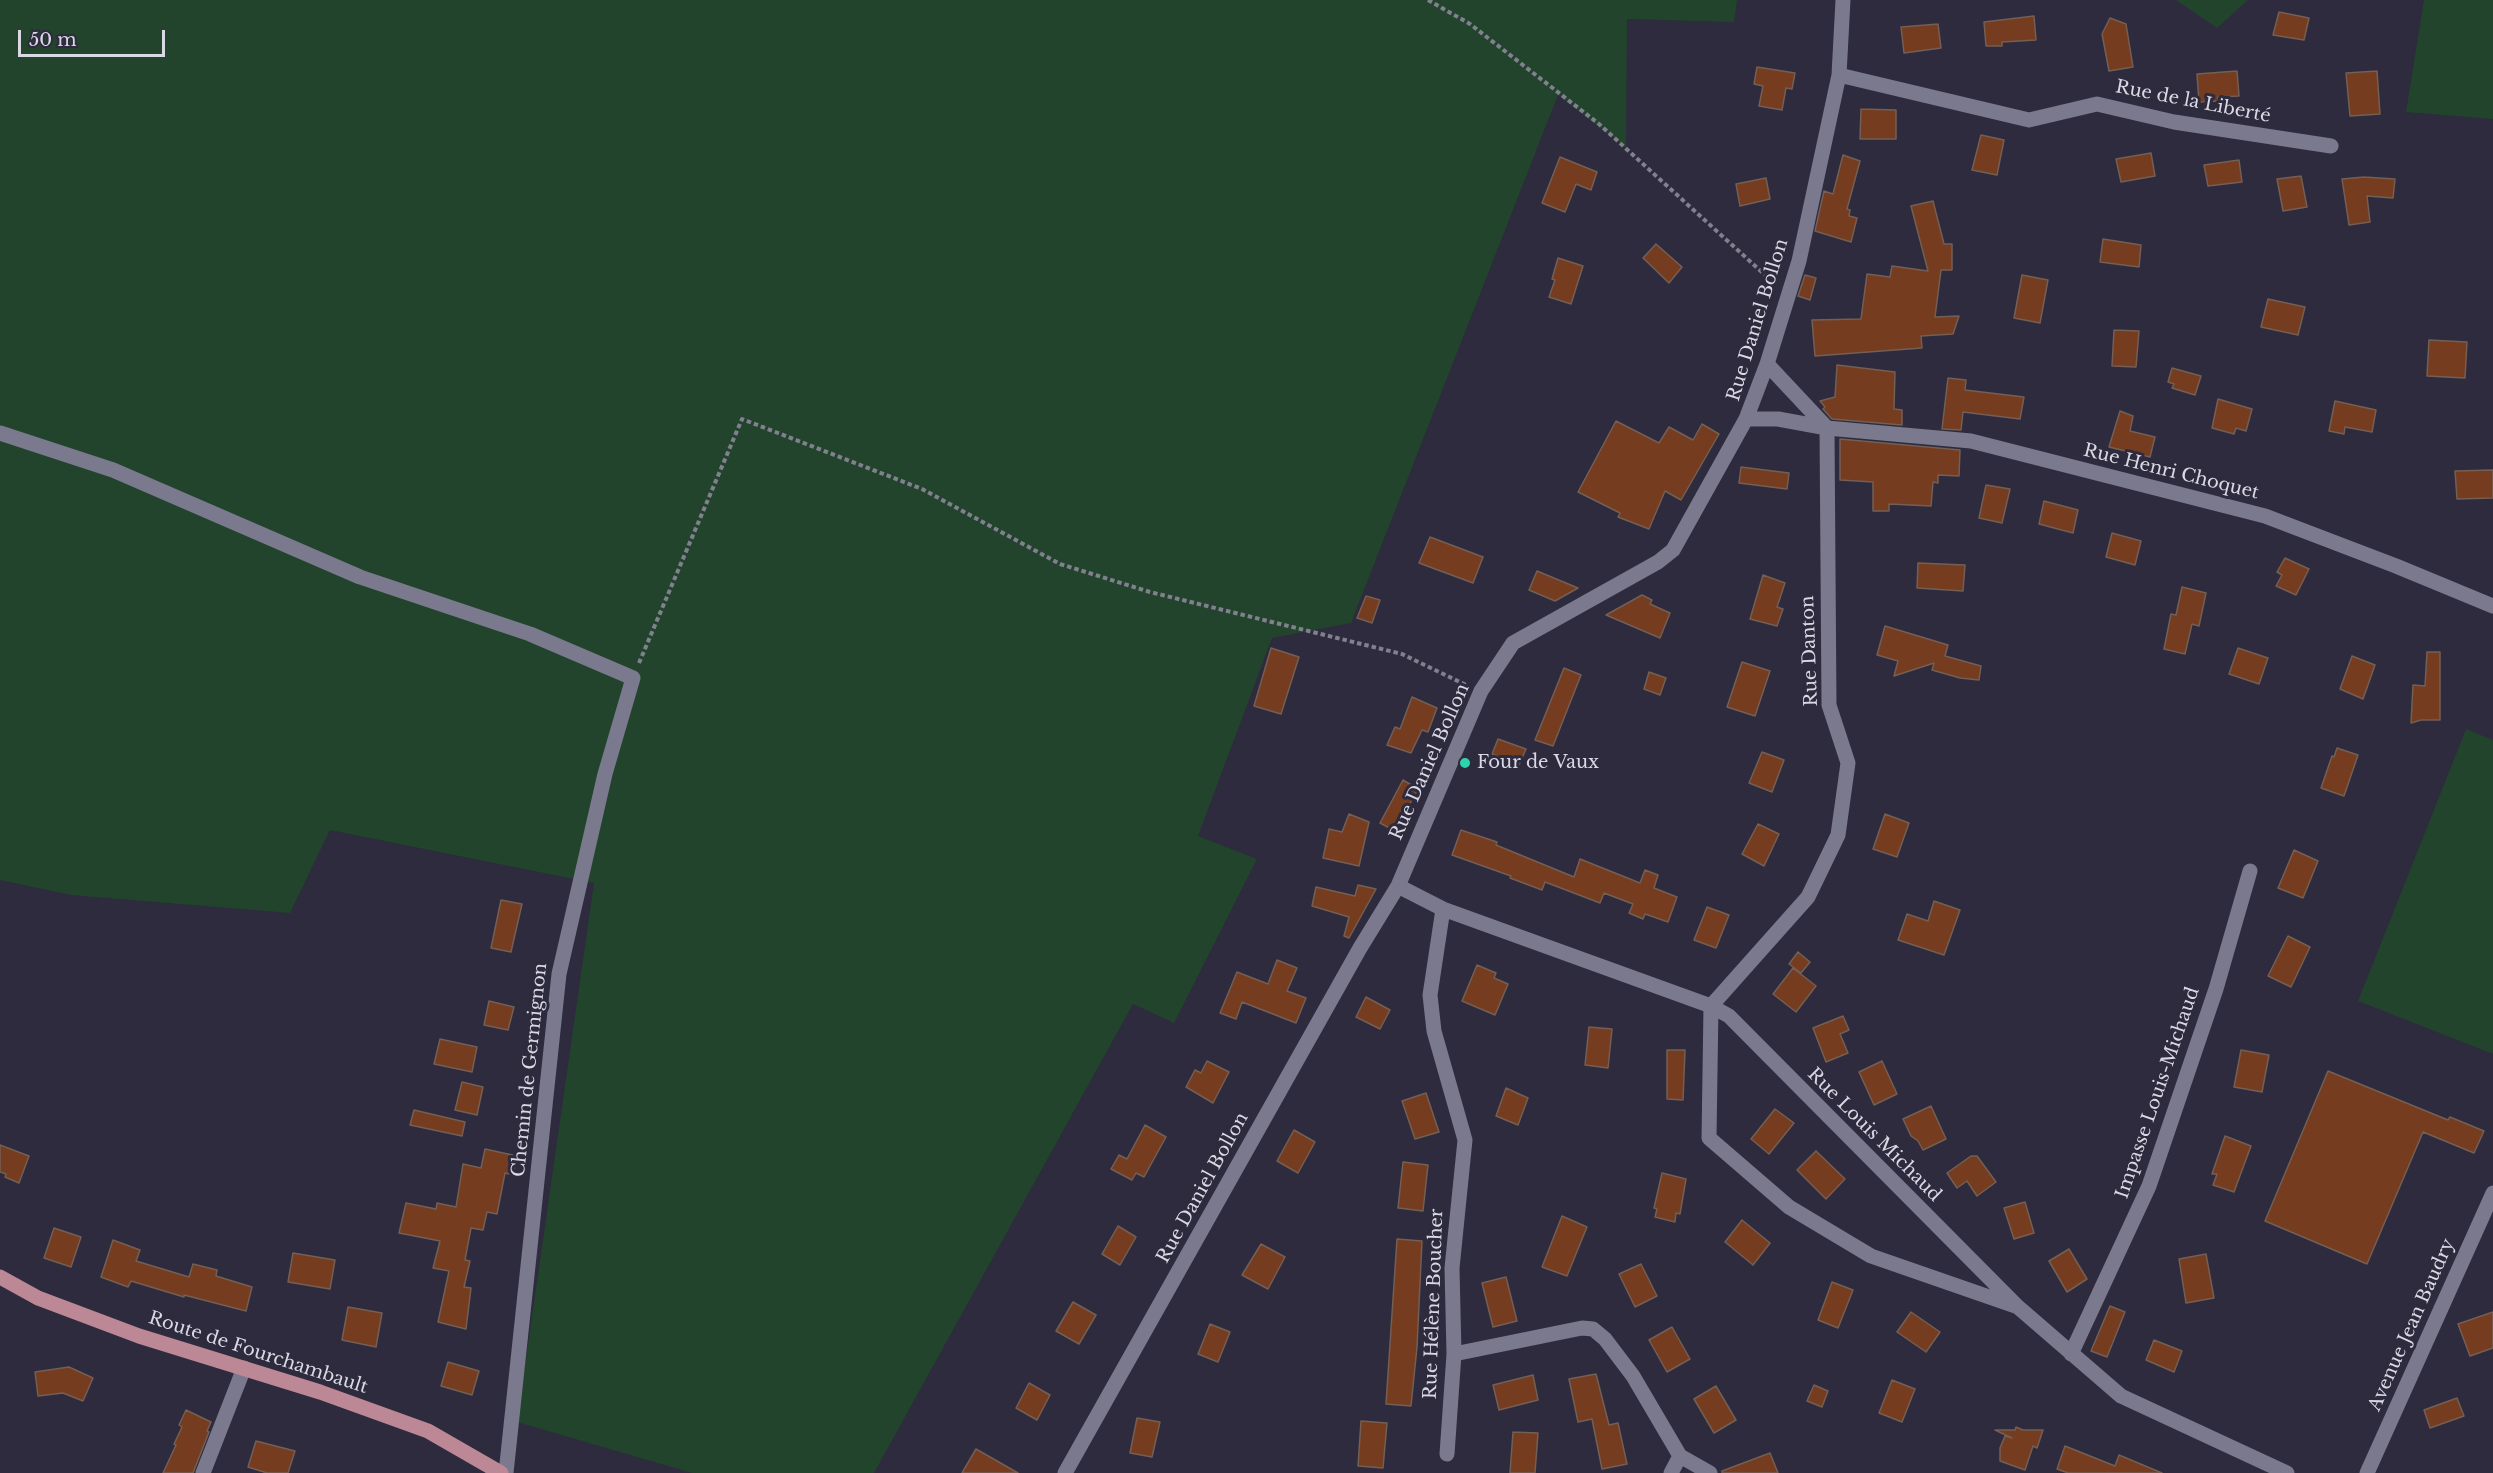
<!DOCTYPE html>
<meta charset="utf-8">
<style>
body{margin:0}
#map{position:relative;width:2493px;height:1473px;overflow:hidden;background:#2d2b3d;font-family:"Libre Baskerville",serif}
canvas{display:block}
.scale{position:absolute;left:18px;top:30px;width:147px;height:27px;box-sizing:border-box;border:3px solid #d9d8e4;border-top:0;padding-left:8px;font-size:18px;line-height:21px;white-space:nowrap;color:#d9d8e4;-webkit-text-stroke:4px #2d2b3d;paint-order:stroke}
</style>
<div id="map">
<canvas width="2493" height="1473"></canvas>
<div class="scale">50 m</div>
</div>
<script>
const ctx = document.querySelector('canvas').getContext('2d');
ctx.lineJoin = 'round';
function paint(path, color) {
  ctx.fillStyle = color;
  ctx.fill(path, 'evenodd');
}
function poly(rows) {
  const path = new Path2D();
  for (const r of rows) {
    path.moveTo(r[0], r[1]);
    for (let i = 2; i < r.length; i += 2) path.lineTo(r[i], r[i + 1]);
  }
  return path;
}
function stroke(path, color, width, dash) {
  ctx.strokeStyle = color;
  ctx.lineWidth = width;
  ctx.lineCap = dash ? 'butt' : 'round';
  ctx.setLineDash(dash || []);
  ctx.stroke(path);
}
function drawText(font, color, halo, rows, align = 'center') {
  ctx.font = font + ' "Libre Baskerville",serif';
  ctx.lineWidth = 6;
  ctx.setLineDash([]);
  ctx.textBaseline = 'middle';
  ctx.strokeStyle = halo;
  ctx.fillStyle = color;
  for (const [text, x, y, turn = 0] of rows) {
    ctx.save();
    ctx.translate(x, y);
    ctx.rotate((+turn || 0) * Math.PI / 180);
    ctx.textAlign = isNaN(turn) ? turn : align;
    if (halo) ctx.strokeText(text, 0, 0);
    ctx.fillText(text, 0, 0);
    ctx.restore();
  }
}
paint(poly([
 [0,0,1737,0,1734,22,1627,19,1626,148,1558,95,1351,623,1272,638,1198,836,1257,859,1174,1023,1133,1004,874,1473,692,1473,517,1422,594,883,330,830,290,913,71,895,0,880],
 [2176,0,2248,0,2217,28],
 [2424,0,2493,0,2493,119,2406,112],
 [2466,729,2493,740,2493,1054,2358,1001]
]), '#22442c');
const building = poly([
 [2279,12,2309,18,2304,40,2273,35,2279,12],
 [2034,16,2036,40,2002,42,2002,46,1986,46,1984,22,2034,16],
 [2110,18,2126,24,2133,67,2109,71,2102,34,2110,18],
 [1938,24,1941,48,1904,53,1901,27,1938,24],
 [1757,67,1795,73,1792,89,1786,88,1782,110,1759,106,1763,86,1754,84,1757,67],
 [2237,71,2239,96,2218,97,2218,101,2199,102,2197,74,2237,71],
 [2377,71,2380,114,2350,116,2346,73,2377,71],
 [1861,109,1896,110,1896,139,1860,139,1861,109],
 [1981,135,2004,140,1997,175,1972,170,1981,135],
 [2151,153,2155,176,2121,182,2116,159,2151,153],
 [1843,155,1860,161,1847,209,1850,210,1849,216,1857,218,1851,242,1815,231,1824,191,1833,194,1843,155],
 [1560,157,1597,172,1591,190,1576,184,1565,212,1542,203,1560,157],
 [2239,160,2242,182,2208,186,2204,165,2239,160],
 [2301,176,2307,207,2283,211,2277,179,2301,176],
 [2364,177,2395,179,2393,198,2367,196,2370,222,2349,225,2342,179,2364,177],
 [1766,178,1770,199,1740,206,1736,184,1766,178],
 [1933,201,1944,244,1952,244,1952,270,1941,270,1935,317,1959,316,1953,334,1921,336,1922,348,1815,356,1812,320,1861,319,1867,274,1890,277,1892,266,1928,271,1911,206,1933,201],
 [2103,239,2141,245,2139,267,2100,262,2103,239],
 [1656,244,1682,267,1669,283,1643,258,1656,244],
 [1558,258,1583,266,1571,304,1549,297,1555,280,1552,279,1558,258],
 [1805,275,1816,278,1810,300,1798,296,1805,275],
 [2022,275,2048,280,2040,323,2014,318,2022,275],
 [2268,299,2305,307,2298,335,2261,327,2268,299],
 [2114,330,2139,331,2136,367,2112,366,2114,330],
 [2429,340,2467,342,2465,378,2427,376,2429,340],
 [1837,365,1895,372,1894,409,1902,410,1902,425,1832,419,1823,409,1825,407,1820,401,1835,397,1837,365],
 [2172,368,2201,376,2195,395,2172,388,2174,384,2168,382,2172,368],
 [1948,378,1966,380,1965,390,2024,397,2020,419,1963,412,1961,430,1942,429,1948,378],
 [2218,399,2252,409,2246,431,2236,428,2234,434,2212,428,2218,399],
 [2335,401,2376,410,2372,432,2345,427,2344,434,2329,431,2335,401],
 [2120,411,2133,416,2130,431,2155,437,2150,457,2109,447,2120,411],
 [1616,421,1659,443,1669,427,1693,440,1702,424,1719,434,1681,500,1665,491,1649,529,1618,517,1620,513,1578,492,1616,421],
 [1840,439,1960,450,1959,476,1938,475,1938,483,1933,482,1931,506,1889,504,1889,511,1873,511,1873,482,1840,480,1840,439],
 [1741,467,1789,473,1787,489,1739,483,1741,467],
 [2493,470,2493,498,2457,499,2455,471,2493,470],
 [1986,485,2010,489,2002,523,1979,518,1986,485],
 [2044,501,2078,510,2073,533,2039,524,2044,501],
 [2112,533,2141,541,2135,565,2106,557,2112,533],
 [1430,537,1483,557,1473,583,1419,563,1430,537],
 [2285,558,2309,569,2296,595,2276,586,2282,575,2277,572,2285,558],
 [1918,563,1965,565,1963,591,1917,588,1918,563],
 [1537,571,1578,588,1555,601,1529,590,1537,571],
 [1763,575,1785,583,1777,607,1783,609,1777,626,1750,619,1763,575],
 [2182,587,2206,593,2199,626,2192,624,2185,654,2164,649,2171,614,2176,615,2182,587],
 [1642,595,1652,600,1650,604,1670,613,1660,638,1606,615,1642,595],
 [1366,596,1380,600,1372,623,1357,618,1366,596],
 [1885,626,1948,645,1945,656,1981,666,1979,680,1960,678,1932,670,1934,663,1894,676,1898,661,1877,655,1885,626],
 [1271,648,1299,657,1281,714,1254,706,1271,648],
 [2238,648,2268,658,2259,684,2229,674,2238,648],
 [2427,652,2440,652,2440,720,2421,720,2411,723,2413,685,2425,686,2427,652],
 [2352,656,2375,665,2363,699,2340,689,2352,656],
 [1742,662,1770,671,1755,716,1727,707,1742,662],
 [1564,668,1581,675,1553,746,1535,740,1564,668],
 [1649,672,1666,678,1660,695,1644,689,1649,672],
 [1412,697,1437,708,1428,732,1422,730,1411,753,1387,745,1395,727,1400,729,1412,697],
 [1498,739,1526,749,1519,765,1492,754,1498,739],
 [2337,748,2358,755,2344,796,2321,788,2332,756,2334,757,2337,748],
 [1762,752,1784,760,1772,792,1749,783,1762,752],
 [1403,780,1418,789,1395,831,1380,823,1403,780],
 [1349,814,1369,822,1359,866,1323,858,1329,829,1342,832,1349,814],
 [1885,814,1909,823,1897,857,1873,849,1885,814],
 [1758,824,1779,834,1764,866,1742,854,1758,824],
 [1461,830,1497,842,1496,845,1574,877,1580,859,1640,883,1645,870,1658,875,1654,888,1677,897,1668,922,1645,914,1643,919,1629,913,1633,904,1604,893,1600,903,1545,882,1542,890,1510,878,1511,876,1452,855,1461,830],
 [2294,850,2318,861,2303,898,2278,888,2294,850],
 [1358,885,1376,889,1349,938,1344,936,1349,917,1312,906,1316,887,1355,896,1358,885],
 [501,900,522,904,511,952,491,948,501,900],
 [1934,901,1960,910,1944,955,1898,940,1907,914,1928,921,1934,901],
 [1707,907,1729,915,1716,948,1694,940,1707,907],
 [2288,936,2310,947,2291,987,2268,976,2288,936],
 [1798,952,1810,962,1801,973,1789,964,1798,952],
 [1277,960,1297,968,1287,991,1306,998,1296,1023,1242,1002,1236,1019,1220,1013,1237,972,1268,984,1277,960],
 [1477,965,1496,973,1494,978,1508,984,1495,1015,1462,1001,1477,965],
 [1793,968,1816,986,1796,1012,1773,994,1793,968],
 [1366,997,1390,1010,1380,1029,1356,1017,1366,997],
 [489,1001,514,1007,508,1030,484,1025,489,1001],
 [1843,1016,1849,1030,1840,1034,1848,1053,1826,1062,1813,1028,1843,1016],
 [1589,1027,1612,1029,1608,1068,1585,1065,1589,1027],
 [440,1039,477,1047,472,1072,434,1064,440,1039],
 [1667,1050,1685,1050,1683,1100,1667,1099,1667,1050],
 [2241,1050,2269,1055,2262,1092,2234,1087,2241,1050],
 [1207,1061,1229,1072,1213,1103,1186,1087,1195,1070,1201,1073,1207,1061],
 [1882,1061,1897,1094,1874,1105,1859,1072,1882,1061],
 [2328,1071,2448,1120,2450,1117,2484,1131,2474,1153,2423,1132,2367,1264,2265,1221,2328,1071],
 [462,1082,483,1087,477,1115,455,1110,462,1082],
 [1506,1088,1528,1098,1518,1125,1496,1116,1506,1088],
 [1426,1093,1439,1132,1415,1139,1402,1101,1426,1093],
 [1931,1106,1946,1139,1923,1150,1918,1141,1911,1136,1903,1119,1931,1106],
 [1775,1109,1794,1123,1769,1154,1751,1139,1775,1109],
 [414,1110,465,1122,462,1136,410,1125,414,1110],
 [1145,1125,1166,1137,1144,1177,1136,1173,1132,1180,1111,1169,1119,1155,1127,1159,1145,1125],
 [1294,1130,1315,1142,1298,1173,1277,1161,1294,1130],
 [2225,1136,2251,1146,2234,1192,2213,1185,2217,1174,2212,1174,2225,1136],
 [0,1145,29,1156,19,1183,5,1177,6,1174,0,1172,0,1145],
 [485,1149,517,1156,513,1175,505,1173,497,1214,487,1212,483,1230,471,1228,465,1260,470,1261,464,1287,471,1288,466,1329,438,1322,449,1271,433,1268,440,1241,399,1233,406,1203,436,1209,437,1203,456,1207,463,1164,481,1168,485,1149],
 [1816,1151,1845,1179,1826,1199,1797,1170,1816,1151],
 [1971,1156,1977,1156,1996,1182,1977,1196,1967,1181,1957,1188,1947,1173,1971,1156],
 [1403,1162,1428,1165,1423,1211,1398,1208,1403,1162],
 [1662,1173,1686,1179,1680,1214,1676,1213,1675,1222,1655,1217,1657,1209,1654,1208,1662,1173],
 [2025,1202,2034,1233,2014,1239,2004,1208,2025,1202],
 [1562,1216,1587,1227,1567,1276,1542,1267,1562,1216],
 [1742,1220,1770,1243,1753,1265,1725,1242,1742,1220],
 [1118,1226,1136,1237,1120,1265,1102,1254,1118,1226],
 [54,1228,81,1237,71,1267,44,1258,54,1228],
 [1397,1239,1422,1241,1417,1347,1411,1406,1386,1404,1397,1239],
 [113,1240,140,1250,136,1261,189,1277,193,1264,217,1270,216,1276,252,1287,246,1311,184,1295,184,1297,131,1281,128,1287,101,1277,113,1240],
 [1261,1244,1285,1257,1268,1289,1242,1275,1261,1244],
 [2069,1249,2087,1279,2067,1292,2049,1261,2069,1249],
 [293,1253,335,1260,330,1289,288,1282,293,1253],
 [2206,1254,2214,1298,2186,1303,2179,1259,2206,1254],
 [1641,1264,1657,1296,1635,1307,1619,1274,1641,1264],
 [1506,1277,1517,1321,1493,1327,1482,1283,1506,1277],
 [1832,1282,1853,1290,1838,1328,1818,1320,1832,1282],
 [1073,1302,1096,1315,1079,1344,1056,1331,1073,1302],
 [2110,1306,2125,1312,2107,1357,2091,1351,2110,1306],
 [348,1307,382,1313,376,1347,342,1340,348,1307],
 [1911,1312,1940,1332,1926,1352,1897,1332,1911,1312],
 [2493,1312,2493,1348,2470,1356,2458,1324,2493,1312],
 [1210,1324,1230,1332,1218,1362,1198,1354,1210,1324],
 [1672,1327,1690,1359,1667,1372,1649,1340,1672,1327],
 [2154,1340,2182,1351,2174,1372,2146,1360,2154,1340],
 [448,1362,479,1371,472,1395,441,1386,448,1362],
 [69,1367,93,1378,83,1401,63,1393,38,1396,35,1372,69,1367],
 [1596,1374,1609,1425,1618,1423,1627,1464,1602,1469,1592,1419,1578,1422,1569,1379,1596,1374],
 [1533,1375,1538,1400,1499,1410,1493,1385,1533,1375],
 [1892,1380,1915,1389,1902,1422,1879,1413,1892,1380],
 [1029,1383,1050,1395,1037,1420,1016,1408,1029,1383],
 [1814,1385,1828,1391,1822,1407,1807,1401,1814,1385],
 [1716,1386,1736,1420,1714,1433,1694,1399,1716,1386],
 [2457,1398,2464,1416,2430,1428,2424,1410,2457,1398],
 [186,1410,211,1422,207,1431,209,1432,193,1473,163,1473,176,1445,174,1444,182,1427,179,1425,186,1410],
 [1137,1418,1160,1422,1152,1457,1130,1453,1137,1418],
 [1361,1421,1387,1423,1383,1468,1358,1466,1361,1421],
 [2016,1427,2023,1430,2043,1430,2037,1448,2033,1446,2025,1470,2000,1461,2000,1448,2005,1436,2012,1438,1995,1430,2015,1430,2016,1427],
 [1513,1432,1538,1433,1535,1473,1510,1473,1513,1432],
 [256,1441,295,1451,288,1473,267,1473,248,1467,256,1441],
 [2065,1446,2115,1466,2119,1455,2162,1473,2068,1473,2057,1469,2065,1446],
 [976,1449,1018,1473,962,1473,976,1449],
 [1770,1453,1778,1473,1722,1473,1722,1471,1770,1453]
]);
paint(building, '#753c20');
stroke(building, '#745f55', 1.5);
stroke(poly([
 [1428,0,1470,24,1599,124,1775,284],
 [639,663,742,419,922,489,1060,564,1150,592,1402,654,1466,685]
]), '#81808f', 4, [4.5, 3]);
stroke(poly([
 [1839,75,2029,120,2097,104,2174,122,2331,146],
 [1767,364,1827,428],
 [1746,419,1778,419,1827,428,1971,441,2265,516,2396,566,2493,606],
 [1827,428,1829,705,1848,763,1838,835,1808,897,1711,1006,1709,1138,1789,1207,1871,1256,2018,1307],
 [0,433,113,470,360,577,530,634,633,678,605,774,559,974,506,1473],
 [1398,886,1443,909,1711,1006,1729,1016,2018,1307,2121,1396,2287,1473],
 [1443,909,1430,995,1434,1031,1465,1140,1452,1268,1454,1354,1447,1454],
 [1454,1354,1582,1328,1593,1329,1605,1339,1633,1376,1680,1456,1710,1473],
 [2071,1354,2149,1186,2216,989,2250,871],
 [203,1473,244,1368],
 [1065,1473,1360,948,1398,886,1481,691,1513,643,1658,562,1673,550,1746,419,1767,364,1799,261,1839,75,1843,0],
 [1671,1473,1680,1456],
 [2367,1473,2493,1193]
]), '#7a798e', 15);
stroke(poly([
 [0,1277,38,1298,139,1336,320,1392,428,1431,501,1473]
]), '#bc8895', 15);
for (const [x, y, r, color] of [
 [1465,763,6,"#2cd5ab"]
]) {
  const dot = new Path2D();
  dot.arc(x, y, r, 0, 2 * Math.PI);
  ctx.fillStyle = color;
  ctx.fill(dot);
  stroke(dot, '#2d2b3d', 2);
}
drawText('18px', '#d9d8e4', '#2d2b3d', [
 ["Rue de la Liberté",2193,102,11],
 ["Rue Daniel Bollon",1758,320,-73],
 ["Rue Henri Choquet",2171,472,14],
 ["Rue Danton",1810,651,-92],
 ["Rue Daniel Bollon",1430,762,-66],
 ["Chemin de Germignon",530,1070,-84],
 ["Impasse Louis-Michaud",2158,1093,-71],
 ["Rue Louis Michaud",1874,1135,45],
 ["Rue Daniel Bollon",1203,1188,-61],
 ["Rue Hélène Boucher",1434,1304,-88],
 ["Avenue Jean Baudry",2412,1325,-66],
 ["Route de Fourchambault",258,1353,18]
]);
drawText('18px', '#d9d8e4', '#2d2b3d', [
 ["Four de Vaux",1477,763]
], 'left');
</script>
